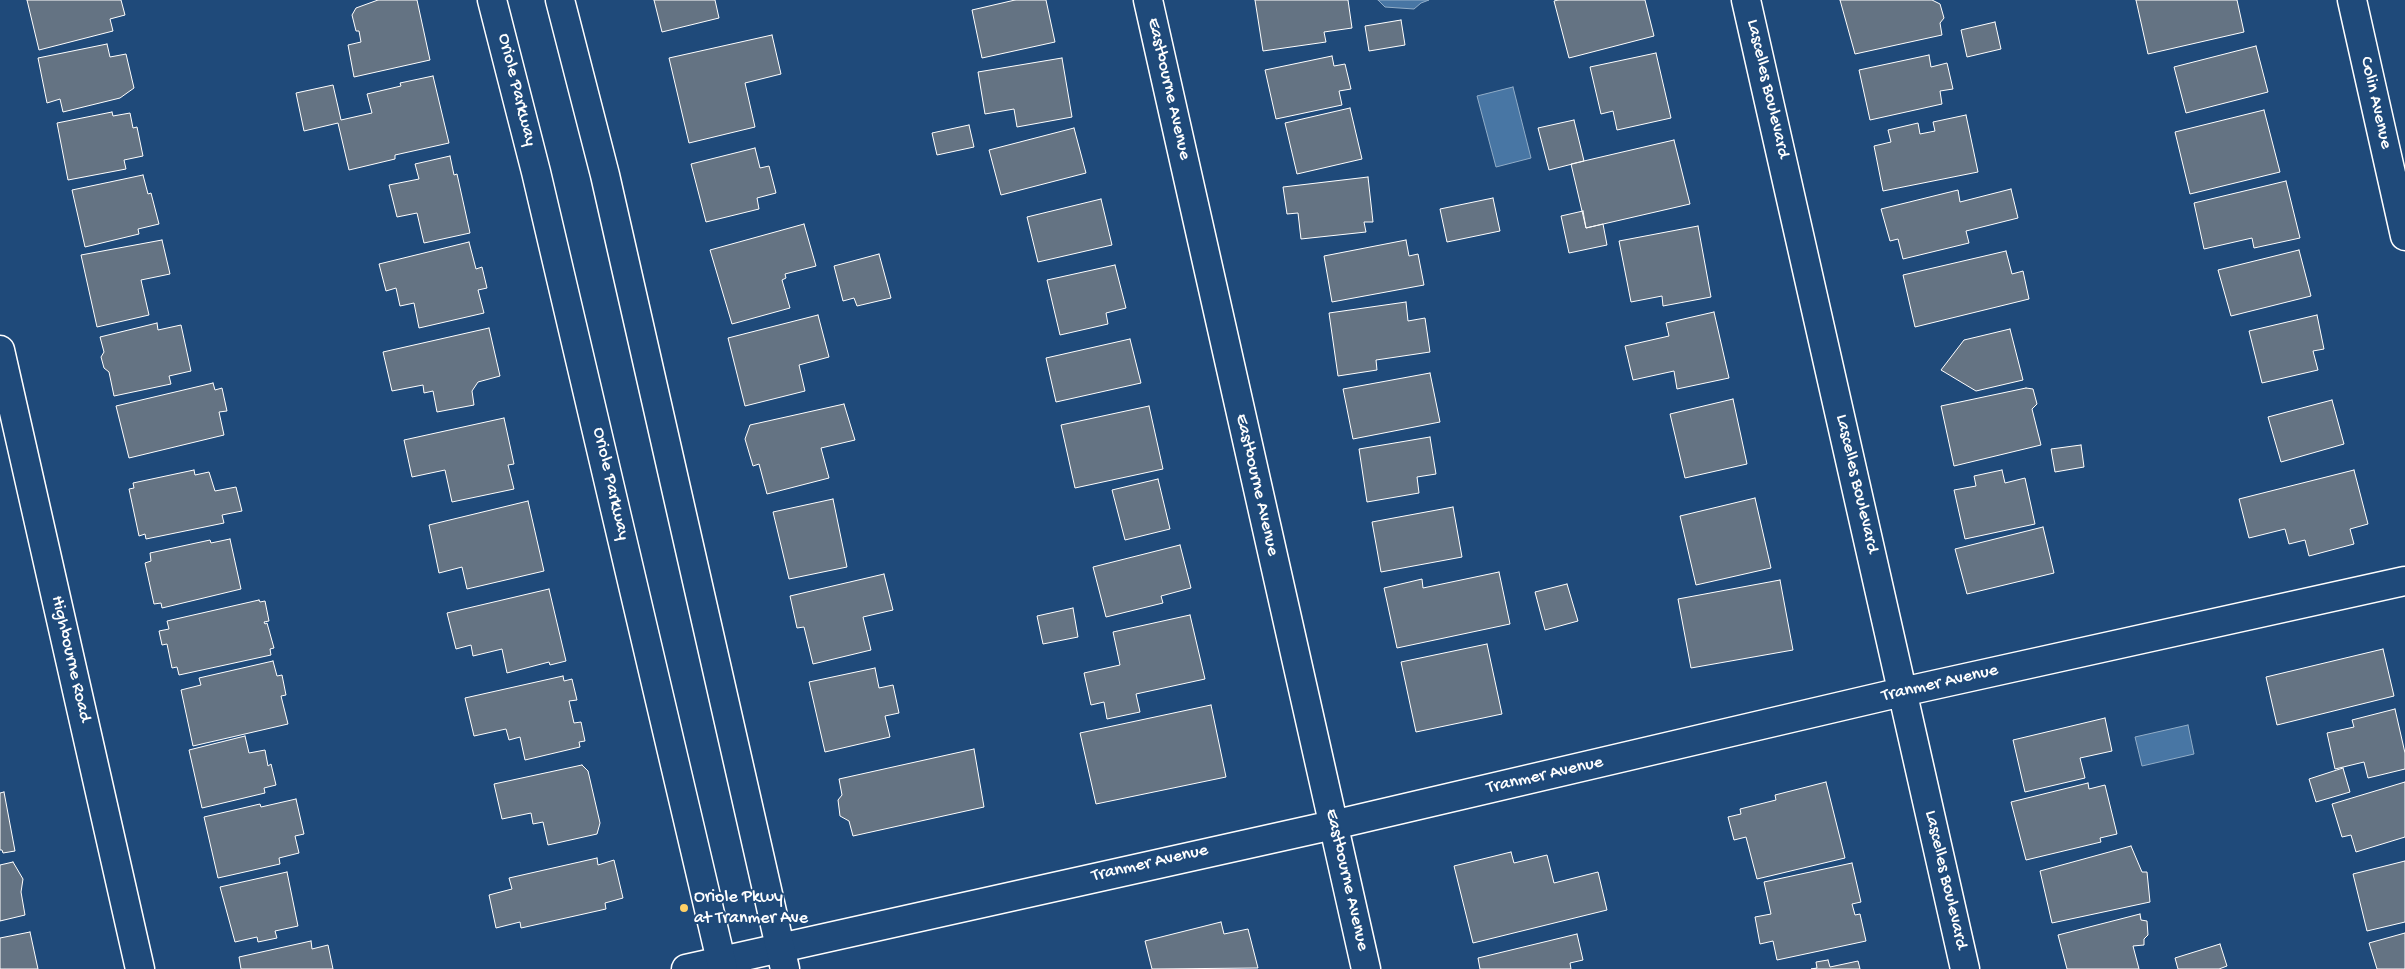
<!DOCTYPE html>
<style>
body{margin:0}
canvas{display:block;background:#1f4a7a}
</style>
<canvas width="2405" height="969"></canvas>
<script>
const ctx = document.querySelector('canvas').getContext('2d');
ctx.lineJoin = 'round';
function paint(path, color) {
  ctx.fillStyle = color;
  ctx.fill(path, 'evenodd');
}
function poly(rows) {
  const path = new Path2D();
  for (const r of rows) {
    path.moveTo(r[0], r[1]);
    for (let i = 2; i < r.length; i += 2) path.lineTo(r[i], r[i + 1]);
  }
  return path;
}
function stroke(path, color, width, dash) {
  ctx.strokeStyle = color;
  ctx.lineWidth = width;
  ctx.lineCap = dash ? 'butt' : 'round';
  ctx.setLineDash(dash || []);
  ctx.stroke(path);
}
function drawText(font, color, halo, rows, align = 'center') {
  ctx.font = font + ' "Gochi Hand",sans-serif';
  ctx.lineWidth = 4;
  ctx.setLineDash([]);
  ctx.textBaseline = 'middle';
  ctx.strokeStyle = halo;
  ctx.fillStyle = color;
  for (const [text, x, y, turn = 0] of rows) {
    ctx.save();
    ctx.translate(x, y);
    ctx.rotate((+turn || 0) * Math.PI / 180);
    ctx.textAlign = isNaN(turn) ? turn : align;
    if (halo) ctx.strokeText(text, 0, 0);
    ctx.fillText(text, 0, 0);
    ctx.restore();
  }
}
const water = poly([
 [1378,0,1429,0,1421,3,1414,9,1385,7,1378,0],
 [1513,87,1531,158,1496,167,1477,96,1513,87],
 [2188,725,2194,754,2142,766,2135,737,2188,725]
]);
paint(water, '#4876a4');
stroke(water, '#91adc8', 1);
const building = poly([
 [27,0,121,0,125,15,110,19,113,31,39,50,27,0],
 [378,0,417,0,430,60,354,77,348,45,361,42,359,31,356,31,352,15,356,8,378,0],
 [654,0,715,0,719,18,662,32,654,0],
 [1015,0,1046,0,1055,42,982,58,972,10,1015,0],
 [1255,0,1348,0,1352,28,1324,32,1326,42,1263,51,1255,0],
 [1558,0,1645,0,1654,36,1569,58,1554,1,1558,0],
 [1840,0,1932,0,1940,4,1944,18,1940,23,1942,35,1855,54,1840,0],
 [2136,0,2237,0,2244,32,2148,54,2136,0],
 [1401,20,1405,45,1369,51,1365,26,1401,20],
 [1995,22,2001,49,1967,57,1961,30,1995,22],
 [772,35,781,74,745,83,755,127,689,143,669,58,772,35],
 [107,44,110,57,126,54,134,88,120,98,63,112,60,99,47,103,38,58,107,44],
 [2256,46,2268,92,2186,113,2174,67,2256,46],
 [1656,53,1671,118,1617,130,1613,111,1601,114,1590,67,1656,53],
 [1929,55,1931,67,1947,63,1953,89,1940,91,1942,104,1870,120,1859,70,1929,55],
 [1332,56,1334,66,1345,64,1351,89,1339,91,1342,105,1276,119,1265,70,1332,56],
 [1062,58,1072,117,1017,127,1014,109,985,114,978,72,1062,58],
 [433,76,449,143,395,155,395,159,349,170,338,123,304,131,296,93,333,85,341,120,372,113,367,94,401,86,400,83,433,76],
 [1350,108,1362,159,1297,174,1285,123,1350,108],
 [2264,110,2280,172,2190,194,2175,132,2264,110],
 [112,112,113,116,130,113,133,128,137,127,143,156,124,160,126,169,68,180,57,123,112,112],
 [1966,115,1978,172,1883,191,1874,146,1891,142,1888,130,1918,123,1920,134,1935,131,1933,122,1966,115],
 [1574,120,1584,161,1549,170,1538,128,1574,120],
 [969,125,974,147,937,155,932,133,969,125],
 [1074,128,1086,173,1001,195,989,150,1074,128],
 [1674,140,1690,204,1586,228,1571,164,1674,140],
 [755,148,760,168,769,166,776,193,757,198,759,209,706,222,691,164,755,148],
 [450,156,454,175,457,174,470,233,424,243,417,213,397,217,389,185,419,179,415,164,450,156],
 [143,175,148,194,151,193,159,224,138,229,139,234,85,247,72,190,143,175],
 [1368,177,1373,222,1364,222,1366,232,1301,239,1298,213,1287,214,1283,187,1368,177],
 [2286,181,2300,238,2254,248,2252,238,2204,249,2194,203,2286,181],
 [2011,189,2018,218,1966,231,1969,243,1903,259,1898,239,1890,241,1881,209,1958,190,1960,202,2011,189],
 [1493,198,1500,231,1447,242,1440,209,1493,198],
 [1101,199,1112,245,1038,262,1027,217,1101,199],
 [1583,211,1586,228,1603,224,1607,245,1569,253,1561,216,1583,211],
 [804,224,816,266,785,274,786,278,782,280,790,308,732,324,710,250,804,224],
 [1698,226,1711,297,1663,306,1662,296,1631,302,1619,241,1698,226],
 [162,240,170,274,141,280,149,315,97,327,81,255,162,240],
 [1406,240,1409,256,1418,254,1424,285,1332,302,1324,256,1406,240],
 [469,242,476,269,482,267,487,288,478,290,484,313,419,328,414,303,400,306,396,288,386,291,379,264,469,242],
 [2299,250,2311,296,2231,316,2218,270,2299,250],
 [2006,251,2012,274,2023,271,2029,299,1915,327,1903,275,2006,251],
 [879,254,891,298,857,306,854,298,843,301,834,266,879,254],
 [1115,265,1126,308,1106,313,1108,324,1060,335,1047,280,1115,265],
 [1406,302,1408,321,1425,318,1430,352,1376,360,1377,370,1338,376,1329,313,1406,302],
 [1714,312,1729,378,1677,389,1674,371,1633,380,1625,346,1669,336,1666,323,1714,312],
 [818,315,829,357,799,365,805,391,745,406,728,338,818,315],
 [2317,315,2324,349,2313,351,2318,370,2262,383,2249,331,2317,315],
 [157,323,158,330,181,325,191,371,169,376,171,384,114,396,109,372,104,368,101,357,104,352,100,337,157,323],
 [489,328,500,376,478,382,472,391,474,405,437,412,433,391,424,393,423,385,392,391,383,352,489,328],
 [2010,329,2023,380,1976,391,1941,370,1964,340,2010,329],
 [1130,339,1141,383,1056,402,1046,358,1130,339],
 [1430,373,1440,422,1353,439,1343,389,1430,373],
 [213,383,215,390,222,388,227,411,219,412,224,435,129,458,116,406,213,383],
 [2026,388,2033,389,2037,404,2032,409,2041,445,1954,466,1941,406,2026,388],
 [1733,399,1747,464,1685,478,1670,414,1733,399],
 [2332,400,2344,444,2281,462,2268,417,2332,400],
 [844,404,855,440,821,448,829,478,767,494,759,464,753,466,745,439,750,425,844,404],
 [1149,406,1163,469,1075,488,1061,425,1149,406],
 [504,418,514,464,508,465,514,489,452,502,445,470,412,477,404,440,504,418],
 [1430,437,1436,474,1417,477,1419,493,1367,502,1359,449,1430,437],
 [2081,445,2084,467,2055,472,2051,449,2081,445],
 [194,470,195,475,209,472,215,491,236,487,242,511,222,515,224,523,146,539,145,534,139,536,129,489,134,488,133,483,194,470],
 [2002,470,2005,483,2025,478,2035,524,1965,539,1954,490,1976,486,1974,476,2002,470],
 [2354,470,2368,524,2350,529,2354,544,2309,556,2305,540,2289,544,2285,529,2249,538,2239,499,2354,470],
 [1158,479,1170,529,1125,540,1112,490,1158,479],
 [1755,498,1771,568,1696,585,1680,516,1755,498],
 [833,499,847,567,789,579,773,512,833,499],
 [528,501,544,571,467,589,462,567,439,573,429,525,528,501],
 [1453,507,1462,557,1381,572,1372,522,1453,507],
 [2043,527,2054,573,1967,594,1955,549,2043,527],
 [230,539,241,589,162,608,161,603,154,604,145,563,151,561,150,553,210,540,211,543,230,539],
 [1180,545,1191,588,1161,596,1163,603,1106,617,1093,567,1180,545],
 [1499,572,1510,624,1397,648,1384,588,1422,579,1423,588,1499,572],
 [884,574,893,610,863,617,871,650,813,664,804,627,797,628,790,596,884,574],
 [1780,580,1793,650,1691,668,1678,599,1780,580],
 [1567,584,1578,621,1545,630,1535,592,1567,584],
 [549,589,566,661,550,665,549,662,507,673,502,649,473,656,471,645,456,649,447,613,549,589],
 [259,600,260,602,265,601,269,621,264,622,265,624,267,623,274,648,270,649,271,655,179,675,177,667,172,668,167,644,162,645,159,631,169,629,167,621,259,600],
 [1073,608,1078,637,1043,644,1037,616,1073,608],
 [1190,615,1205,679,1136,694,1140,712,1107,719,1104,702,1091,705,1084,673,1120,665,1113,632,1190,615],
 [1487,644,1502,714,1416,732,1401,662,1487,644],
 [2383,649,2394,696,2277,725,2266,677,2383,649],
 [273,661,277,676,282,675,286,695,281,696,288,724,193,746,181,690,201,685,199,678,273,661],
 [875,668,879,688,893,685,899,713,885,716,890,737,825,752,809,682,875,668],
 [563,676,564,681,572,679,577,700,569,701,574,723,581,722,585,741,579,742,580,747,525,760,520,737,509,740,506,729,474,736,465,698,563,676],
 [1211,705,1226,777,1096,804,1080,733,1211,705],
 [2395,709,2405,753,2405,769,2368,778,2364,762,2335,769,2327,733,2354,727,2352,720,2395,709],
 [2105,718,2112,751,2080,758,2085,778,2025,792,2013,740,2105,718],
 [245,736,249,753,265,750,268,766,271,764,276,785,264,788,265,793,202,808,189,750,245,736],
 [974,749,984,807,853,836,849,821,840,816,838,800,842,795,839,779,974,749],
 [582,765,588,771,600,823,597,834,548,845,543,822,533,824,531,813,502,819,494,784,582,765],
 [2343,768,2350,792,2316,802,2309,779,2343,768],
 [1826,782,1845,858,1757,879,1746,837,1734,840,1728,817,1741,814,1740,809,1776,800,1775,795,1826,782],
 [2405,782,2405,837,2356,852,2351,835,2342,837,2332,804,2405,782],
 [2088,783,2089,789,2105,785,2117,834,2100,838,2101,842,2026,860,2011,802,2088,783],
 [4,792,15,851,3,853,2,850,0,850,0,793,4,792],
 [296,799,304,834,295,836,299,853,279,858,280,864,218,878,204,817,260,804,261,807,296,799],
 [2131,846,2142,872,2147,872,2150,902,2052,923,2040,871,2131,846],
 [1511,852,1514,863,1547,855,1554,883,1598,872,1607,910,1473,943,1454,866,1511,852],
 [597,858,598,865,614,860,623,898,605,903,606,909,521,928,520,922,496,928,489,895,512,889,509,878,597,858],
 [2405,861,2405,922,2367,931,2353,874,2405,861],
 [13,862,23,879,21,892,25,915,0,921,0,865,13,862],
 [1852,863,1861,902,1852,904,1855,915,1860,914,1866,941,1777,960,1773,941,1760,944,1755,917,1771,914,1764,882,1852,863],
 [287,872,298,926,275,931,277,938,258,942,257,937,235,942,220,887,287,872],
 [2140,914,2141,920,2147,921,2148,935,2144,939,2144,945,2133,946,2139,969,2067,969,2058,935,2140,914],
 [1221,922,1224,934,1248,929,1258,968,1152,969,1145,941,1221,922],
 [30,932,38,969,0,969,0,938,30,932],
 [2405,933,2405,969,2377,969,2369,943,2405,933],
 [1577,934,1583,960,1570,963,1571,969,1480,969,1478,958,1577,934],
 [311,941,312,949,328,945,333,969,241,969,239,957,311,941],
 [2220,944,2227,966,2219,969,2178,969,2175,958,2220,944],
 [1828,960,1830,967,1858,961,1860,969,1811,969,1817,968,1816,962,1828,960]
]);
paint(building, '#647383');
stroke(building, '#fff', 1);
const street = poly([
 [1148,0,1366,969],
 [1746,0,1965,969],
 [2352,0,2405,236],
 [0,350,140,969],
 [686,969,1333,825,1902,692,2405,581]
]);
const secondary = poly([
 [492,0,536,172,723,969],
 [560,0,605,175,785,969]
]);
stroke(street, '#fff', 31);
stroke(secondary, '#fff', 31);
stroke(street, '#1f4a7a', 28);
stroke(secondary, '#1f4a7a', 28);
for (const [x, y, r, color] of [
 [684,908,5,"#ffd166"]
]) {
  const dot = new Path2D();
  dot.arc(x, y, r, 0, 2 * Math.PI);
  ctx.fillStyle = color;
  ctx.fill(dot);
  stroke(dot, '#1f4a7a', 2);
}
drawText('18px', '#fff', '#1f4a7a', [
 ["Eastbourne Avenue",1168,89,77],
 ["Lascelles Boulevard",1767,89,77],
 ["Oriole Parkway",516,90,76],
 ["Colin Avenue",2375,103,77],
 ["Oriole Parkway",610,484,77],
 ["Lascelles Boulevard",1856,484,77],
 ["Eastbourne Avenue",1256,485,77],
 ["Highbourne Road",70,659,77],
 ["Tranmer Avenue",1940,684,-13],
 ["Tranmer Avenue",1545,776,-13],
 ["Tranmer Avenue",1150,864,-13],
 ["Eastbourne Avenue",1346,880,77],
 ["Lascelles Boulevard",1945,880,77]
]);
drawText('18px', '#fff', '#1f4a7a', [
 ["Oriole Pkwy",694,898],
 ["at Tranmer Ave",694,919]
], 'left');
</script>
